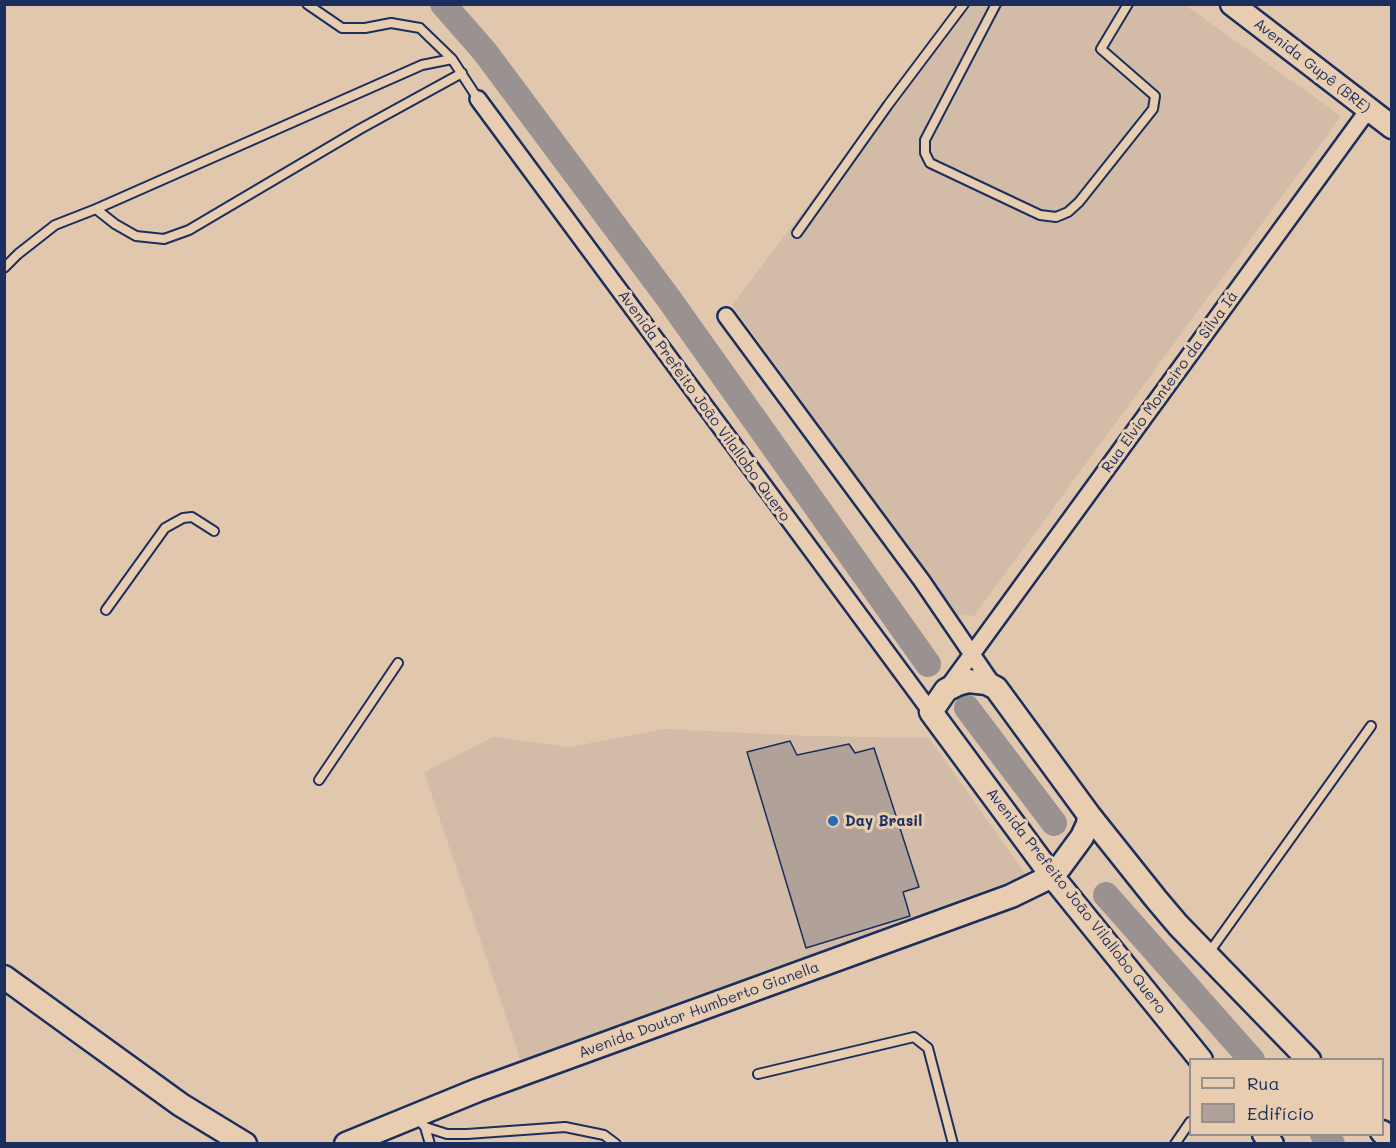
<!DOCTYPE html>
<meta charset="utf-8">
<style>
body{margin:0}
#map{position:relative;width:1396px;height:1148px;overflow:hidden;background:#e1c7ad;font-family:Mali,sans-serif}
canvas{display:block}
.frame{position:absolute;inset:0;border:6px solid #1b2f5e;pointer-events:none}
.legend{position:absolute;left:1189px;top:1058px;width:195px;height:78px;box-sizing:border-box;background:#e9cdb0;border:2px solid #978e8f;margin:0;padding:8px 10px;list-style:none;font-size:18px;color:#1b2f5e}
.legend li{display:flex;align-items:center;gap:12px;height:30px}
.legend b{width:30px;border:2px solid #978e8f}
</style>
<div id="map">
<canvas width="1396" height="1148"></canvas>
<div class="frame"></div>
<ul class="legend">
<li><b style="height:8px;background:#e9cdb0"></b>Rua</li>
<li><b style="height:16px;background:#b0a199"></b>Edifício</li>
</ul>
</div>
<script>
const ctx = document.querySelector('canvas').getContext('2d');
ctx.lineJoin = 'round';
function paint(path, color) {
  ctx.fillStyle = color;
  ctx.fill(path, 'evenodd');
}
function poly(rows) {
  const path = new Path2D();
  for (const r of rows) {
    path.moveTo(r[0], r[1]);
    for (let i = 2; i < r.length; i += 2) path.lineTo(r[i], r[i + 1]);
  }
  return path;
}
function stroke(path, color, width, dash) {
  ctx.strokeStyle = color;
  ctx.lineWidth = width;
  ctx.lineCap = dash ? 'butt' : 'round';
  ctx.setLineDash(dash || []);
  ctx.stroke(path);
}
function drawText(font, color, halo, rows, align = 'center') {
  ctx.font = font + ' Mali,sans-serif';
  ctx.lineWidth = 6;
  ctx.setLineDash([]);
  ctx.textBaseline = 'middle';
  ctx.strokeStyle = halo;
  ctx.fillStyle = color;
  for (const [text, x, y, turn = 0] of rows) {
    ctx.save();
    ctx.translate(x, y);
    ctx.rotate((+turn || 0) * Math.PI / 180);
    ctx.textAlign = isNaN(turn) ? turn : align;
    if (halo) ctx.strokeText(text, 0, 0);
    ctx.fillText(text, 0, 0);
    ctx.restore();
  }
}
paint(poly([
 [960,5,1185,5,1341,116,974,616,957,615,732,305],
 [665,729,807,736,929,738,1026,875,521,1062,424,772,493,737,570,747]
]), '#d2bca7');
stroke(poly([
 [443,4,485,52,669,299,928,664],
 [967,708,1054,823],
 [1106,895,1252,1060],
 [1323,1134,1332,1144]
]), '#9a9191', 26);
const building = poly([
 [790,741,797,755,849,744,855,753,874,748,919,887,903,892,910,916,806,948,747,752,790,741]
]);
paint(building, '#b0a199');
stroke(building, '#1b2f5e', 1.5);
const service = poly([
 [307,4,342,28,365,28,391,23,420,28,452,59],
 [996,4,925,140,925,153,930,163,1040,215,1056,217,1068,212,1079,202,1153,109,1155,96,1101,49,1128,4],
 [96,209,115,224,136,236,164,239,189,230,360,129,462,73],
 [797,233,888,105,964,4],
 [4,268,18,254,55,225,96,209,422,65,452,59,478,99],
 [106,610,165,528,183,518,192,517,214,531],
 [319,780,398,663],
 [1208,954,1371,726],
 [758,1074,914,1037,928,1048,953,1144],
 [417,1118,425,1127,447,1134,467,1134,565,1127,604,1135,616,1144],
 [425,1127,430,1144],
 [1175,1144,1190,1122]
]);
const minor = poly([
 [478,99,931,712],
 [726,316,922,581,995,688],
 [948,687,1368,110]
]);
const secondary = poly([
 [1232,4,1392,127],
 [4,977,181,1105,245,1144],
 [1201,1060,1052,876,931,712,946,690,958,684,968,681,986,683,996,688,1089,815,1156,899,1178,925,1309,1060],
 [1382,1132,1392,1141],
 [1264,1134,1272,1144],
 [346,1144,478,1090,1011,896,1052,876,1060,867,1082,837,1088,824,1089,815]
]);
stroke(service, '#1b2f5e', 12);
stroke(minor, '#1b2f5e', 20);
stroke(secondary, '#1b2f5e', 27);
stroke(service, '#e9cdb0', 8);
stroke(minor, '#e9cdb0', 15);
stroke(secondary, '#e9cdb0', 22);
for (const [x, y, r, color] of [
 [833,821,6,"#1f6fb2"]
]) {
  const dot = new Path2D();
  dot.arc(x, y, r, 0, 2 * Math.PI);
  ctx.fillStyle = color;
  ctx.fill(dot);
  stroke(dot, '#e9cdb0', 2);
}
drawText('15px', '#1b2f5e', '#e9cdb0', [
 ["Avenida Gupê (BRE)",1312,66,38],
 ["Rua Elvio Monteiro da Silva Iá",1170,382,-54],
 ["Avenida Prefeito João Vilallobo Quero",704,406,54],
 ["Avenida Prefeito João Vilallobo Quero",1076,901,52],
 ["Avenida Doutor Humberto Gianella",699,1010,-20]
]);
drawText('bold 15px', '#1b2f5e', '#e9cdb0', [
 ["Day Brasil",845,821]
], 'left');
</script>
